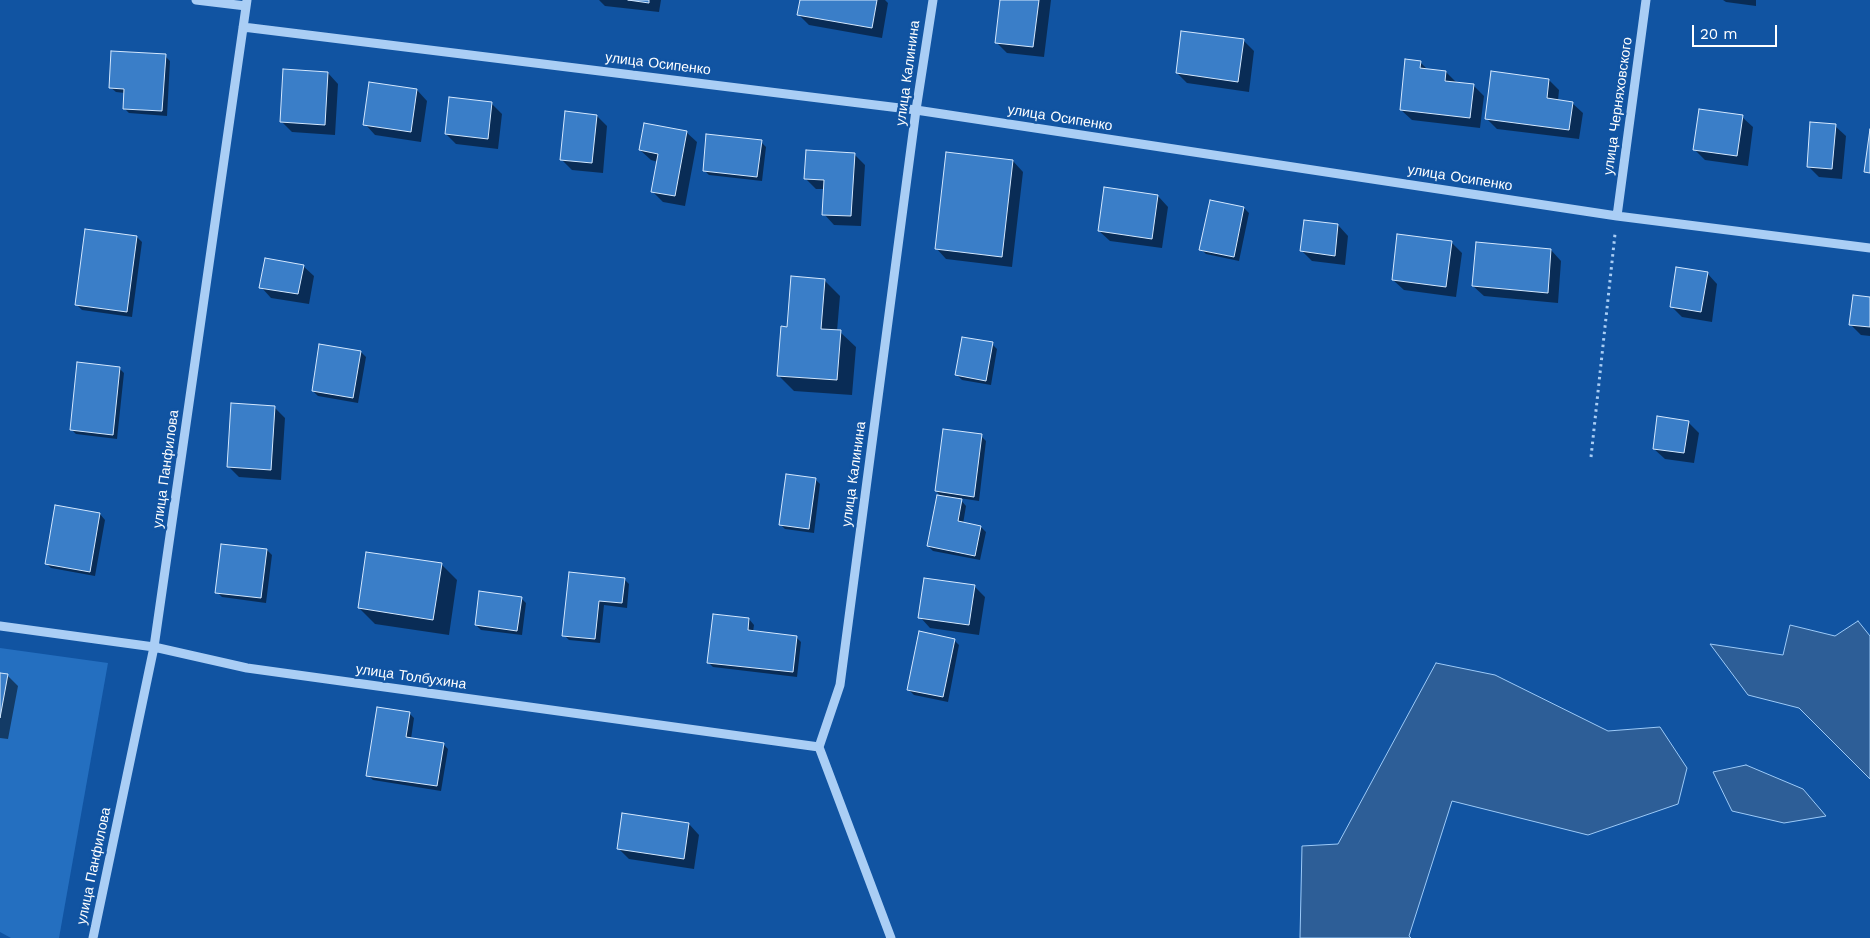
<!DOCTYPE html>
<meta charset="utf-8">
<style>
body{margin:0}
#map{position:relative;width:1870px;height:938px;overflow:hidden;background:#1154a2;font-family:"Work Sans",sans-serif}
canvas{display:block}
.scale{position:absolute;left:1692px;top:25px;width:85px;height:22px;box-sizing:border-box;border:2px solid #fff;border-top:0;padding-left:6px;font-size:15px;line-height:18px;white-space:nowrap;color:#fff;-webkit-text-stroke:4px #1154a2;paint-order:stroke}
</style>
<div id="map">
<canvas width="1870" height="938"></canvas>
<div class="scale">20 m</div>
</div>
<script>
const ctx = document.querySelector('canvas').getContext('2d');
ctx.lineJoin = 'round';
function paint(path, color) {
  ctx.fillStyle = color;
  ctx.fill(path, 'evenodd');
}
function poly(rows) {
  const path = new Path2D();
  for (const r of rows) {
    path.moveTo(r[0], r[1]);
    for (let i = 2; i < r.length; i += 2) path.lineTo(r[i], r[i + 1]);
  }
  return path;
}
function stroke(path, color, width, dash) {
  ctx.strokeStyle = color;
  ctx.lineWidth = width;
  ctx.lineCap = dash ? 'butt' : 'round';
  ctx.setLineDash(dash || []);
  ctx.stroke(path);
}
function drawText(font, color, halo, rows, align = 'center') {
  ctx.font = font + ' "Work Sans",sans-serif';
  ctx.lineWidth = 5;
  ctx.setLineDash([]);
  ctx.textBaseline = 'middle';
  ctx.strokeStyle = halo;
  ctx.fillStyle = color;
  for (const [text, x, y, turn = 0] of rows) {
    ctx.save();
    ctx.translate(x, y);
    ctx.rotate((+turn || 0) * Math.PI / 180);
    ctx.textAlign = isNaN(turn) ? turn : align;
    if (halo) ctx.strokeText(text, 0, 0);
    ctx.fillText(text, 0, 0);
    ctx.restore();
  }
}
paint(poly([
 [0,648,108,663,59,938,11,938,0,932]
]), '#246fc0');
const water = poly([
 [1858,621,1870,636,1870,779,1799,708,1748,695,1710,644,1783,655,1790,625,1835,636,1858,621],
 [1436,663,1495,675,1608,731,1660,727,1687,768,1678,804,1588,835,1452,801,1409,936,1411,938,1300,938,1302,846,1338,844,1436,663],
 [1746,765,1803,789,1826,816,1784,823,1732,811,1713,772,1746,765]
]);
paint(water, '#2d5e97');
stroke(water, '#9ccaf8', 1);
paint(poly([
 [599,0,661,0,659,12,605,6],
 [814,0,885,0,888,3,882,38,809,25,799,15],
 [1001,0,1051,0,1044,57,1007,53,996,42],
 [1723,0,1756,0,1756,6,1726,2],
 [1243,40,1254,51,1249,92,1187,83,1177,73],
 [165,56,170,61,167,116,129,113,124,108,125,93,116,92,110,87],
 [1420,62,1428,70,1446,72,1456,82,1473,85,1484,96,1480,128,1412,120,1401,110],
 [328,73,338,84,335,135,292,132,281,121],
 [1549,80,1559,90,1558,101,1572,103,1583,113,1579,139,1497,129,1487,119],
 [417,90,427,101,421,142,375,135,365,124],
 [491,103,502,114,498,149,456,144,446,134],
 [597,116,607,126,603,173,572,170,561,159],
 [1742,117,1753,127,1748,166,1705,160,1695,150],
 [1835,126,1846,136,1842,179,1819,177,1808,166],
 [686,132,697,142,685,206,663,202,652,191,658,162,651,160,640,150],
 [761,142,766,147,762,181,709,175,704,170],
 [947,153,1013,161,1023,172,1012,267,946,259,936,248],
 [854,154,865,165,861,226,834,225,824,214,825,189,816,189,805,178],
 [1158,196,1168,207,1162,248,1110,241,1099,231],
 [1244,208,1249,213,1239,261,1206,254,1201,249],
 [1338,225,1348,236,1345,265,1312,261,1302,251],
 [137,237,142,242,132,317,82,310,77,305],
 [1451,242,1462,253,1456,297,1404,290,1393,280],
 [1551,250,1561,261,1558,303,1484,296,1473,286],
 [303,266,314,276,309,304,271,298,261,287],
 [1707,273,1717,284,1712,322,1682,317,1672,307],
 [824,280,840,296,837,331,840,332,856,347,852,395,794,391,778,375,788,328],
 [1870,298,1870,336,1861,335,1850,324],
 [992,344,997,349,991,385,962,380,957,375],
 [361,352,366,357,358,403,318,396,313,391],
 [119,368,124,373,117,439,76,434,71,429],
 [274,407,285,418,281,480,239,477,229,467],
 [1688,422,1699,433,1694,463,1665,459,1654,449],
 [981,436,986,441,979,501,959,498,966,506,963,524,981,527,986,532,980,560,933,551,928,546,942,497,936,491],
 [815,479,820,484,814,533,785,529,780,524],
 [100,514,105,520,95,576,51,568,46,563],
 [267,550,272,555,266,603,222,597,217,592],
 [441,564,457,580,449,635,375,624,359,608],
 [570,574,624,579,629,584,627,608,604,605,600,643,569,640,564,635],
 [974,586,985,597,979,635,930,628,920,617],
 [521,598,526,603,522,635,481,630,476,625],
 [714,616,749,619,754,625,753,632,796,637,801,642,797,677,713,667,708,662],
 [954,640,959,645,948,702,914,695,909,690],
 [0,674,7,675,18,686,8,739,0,738],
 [409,713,414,718,411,739,443,744,448,749,441,791,373,780,368,775],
 [689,824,699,835,694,869,629,859,618,848]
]), '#0007');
const building = poly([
 [628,0,649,0,649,3,628,0],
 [800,0,877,0,872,28,797,15,800,0],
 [1000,0,1039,0,1033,47,995,43,1000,0],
 [1181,31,1244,39,1238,82,1176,73,1181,31],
 [111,51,166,54,162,111,123,109,124,89,109,88,111,51],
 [1405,59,1421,61,1420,68,1446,71,1445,81,1474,84,1470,118,1400,110,1405,59],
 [283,69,328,72,325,125,280,122,283,69],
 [1491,71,1549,79,1547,98,1573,102,1569,130,1485,119,1491,71],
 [369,82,417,89,411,132,363,125,369,82],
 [449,97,492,102,488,139,445,134,449,97],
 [1699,109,1743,115,1737,156,1693,150,1699,109],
 [565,111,597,115,592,163,560,160,565,111],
 [1810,122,1836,124,1832,169,1807,167,1810,122],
 [644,123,687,131,675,196,651,192,658,154,639,150,644,123],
 [1870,129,1870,173,1864,172,1870,129],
 [706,134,762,140,757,177,703,171,706,134],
 [806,150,855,153,851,216,822,215,824,180,804,179,806,150],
 [946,152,1013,160,1002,257,935,249,946,152],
 [1104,187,1158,195,1152,239,1098,231,1104,187],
 [1210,200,1244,207,1234,257,1199,250,1210,200],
 [1304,220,1338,224,1335,256,1300,251,1304,220],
 [85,229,137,236,127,312,75,305,85,229],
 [1397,234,1452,241,1446,287,1392,280,1397,234],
 [1476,242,1551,249,1548,293,1472,286,1476,242],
 [265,258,304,265,298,294,259,288,265,258],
 [1676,267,1708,272,1701,312,1670,307,1676,267],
 [791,276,825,279,821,329,841,330,837,380,777,376,781,326,787,327,791,276],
 [1853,295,1870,297,1870,327,1849,325,1853,295],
 [962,337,993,342,986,381,955,375,962,337],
 [319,344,361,351,353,398,312,391,319,344],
 [77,362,120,367,113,435,70,430,77,362],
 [231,403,275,406,271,470,227,467,231,403],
 [1657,416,1689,421,1684,453,1653,449,1657,416],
 [943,429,982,434,974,497,935,491,943,429],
 [786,474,816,478,809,529,779,525,786,474],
 [937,495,962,499,958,521,981,526,975,556,927,546,937,495],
 [55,505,100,513,90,572,45,564,55,505],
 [221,544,267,549,261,598,215,593,221,544],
 [366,552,442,563,433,620,358,608,366,552],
 [569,572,625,578,622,603,599,601,595,639,562,636,569,572],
 [924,578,975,585,969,625,918,618,924,578],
 [479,591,522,597,517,631,475,625,479,591],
 [713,614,749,618,748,630,797,636,793,672,707,663,713,614],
 [919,631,955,639,943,697,907,690,919,631],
 [0,673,8,674,0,718,0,673],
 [377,707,410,712,406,737,444,743,437,786,366,776,377,707],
 [622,813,689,823,684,859,617,849,622,813]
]);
paint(building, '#3a7ec8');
stroke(building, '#d4e8fe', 1);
stroke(poly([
 [1591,457,1615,234]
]), '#aacef5', 3, [2.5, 4]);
stroke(poly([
 [196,0,246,6],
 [243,27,916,110,1617,216,1870,248],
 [1617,216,1646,0],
 [0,626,154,647,247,668,819,747],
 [93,938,154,647,247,0],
 [891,938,819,747,840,685,916,110,933,0]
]), '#aacef5', 9);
drawText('14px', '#fff', '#1154a2', [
 ["улица Осипенко",658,64,7],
 ["улица Калинина",908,73,-82],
 ["улица Черняховского",1618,106,-82],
 ["улица Осипенко",1060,118,9],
 ["улица Осипенко",1460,178,9],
 ["улица Панфилова",166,469,-82],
 ["улица Калинина",854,474,-82],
 ["улица Толбухина",411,677,8],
 ["улица Панфилова",94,866,-78]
]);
</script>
